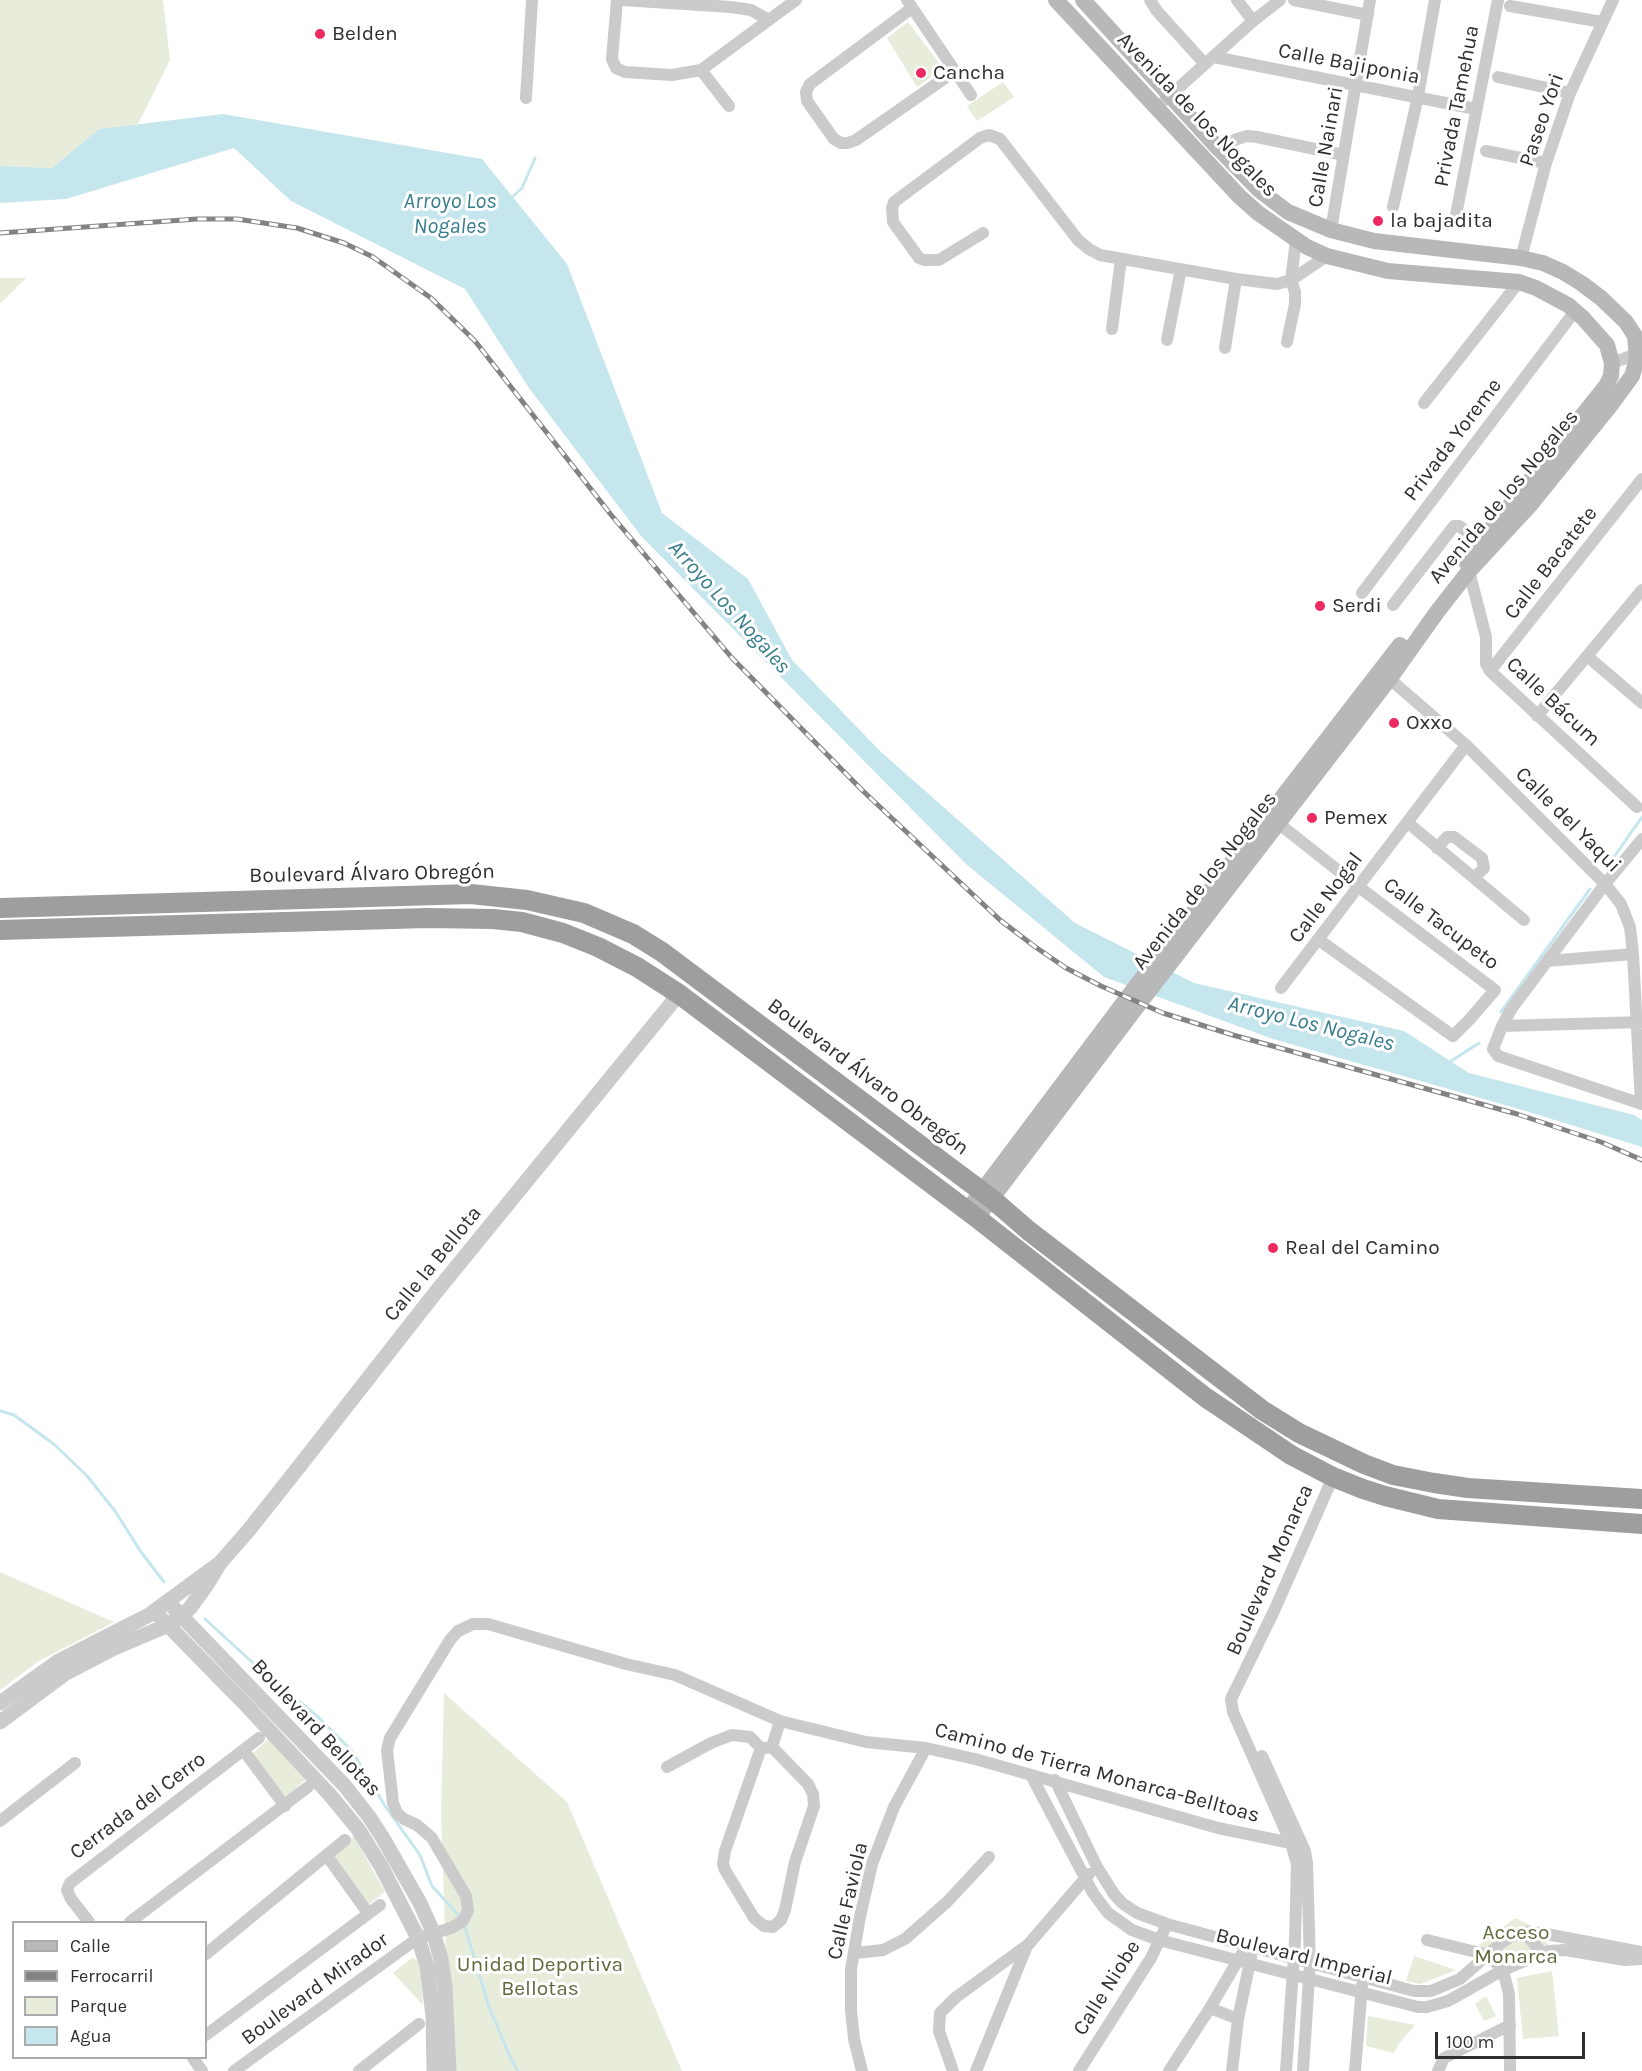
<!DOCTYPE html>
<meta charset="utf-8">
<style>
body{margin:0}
#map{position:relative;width:1642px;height:2071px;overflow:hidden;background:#fff;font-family:Karla,sans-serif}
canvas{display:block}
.legend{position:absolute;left:12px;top:1921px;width:195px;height:138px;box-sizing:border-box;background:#fff;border:2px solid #ababab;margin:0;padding:8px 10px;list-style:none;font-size:18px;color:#2e2e2e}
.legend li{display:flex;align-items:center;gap:12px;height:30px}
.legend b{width:30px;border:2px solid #ababab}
.scale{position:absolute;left:1435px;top:2032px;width:150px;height:27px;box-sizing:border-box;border:3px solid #2e2e2e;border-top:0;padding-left:8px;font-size:18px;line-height:21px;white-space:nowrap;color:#2e2e2e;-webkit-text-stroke:4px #fff;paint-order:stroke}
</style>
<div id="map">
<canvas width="1642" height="2071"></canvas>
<ul class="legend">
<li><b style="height:8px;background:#b8b8b8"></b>Calle</li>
<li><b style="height:8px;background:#838383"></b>Ferrocarril</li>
<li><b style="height:16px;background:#e8ecdb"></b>Parque</li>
<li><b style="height:16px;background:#c6e6ed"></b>Agua</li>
</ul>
<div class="scale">100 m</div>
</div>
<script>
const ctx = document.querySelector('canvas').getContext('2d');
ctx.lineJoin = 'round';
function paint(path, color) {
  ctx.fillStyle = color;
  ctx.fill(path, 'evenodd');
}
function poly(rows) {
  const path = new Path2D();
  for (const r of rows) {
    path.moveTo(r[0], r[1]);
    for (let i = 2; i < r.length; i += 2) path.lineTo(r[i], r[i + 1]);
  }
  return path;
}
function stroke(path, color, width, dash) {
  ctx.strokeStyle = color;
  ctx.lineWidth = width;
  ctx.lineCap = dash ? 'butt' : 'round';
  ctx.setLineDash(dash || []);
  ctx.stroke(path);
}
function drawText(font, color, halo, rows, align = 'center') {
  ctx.font = font + ' Karla,sans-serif';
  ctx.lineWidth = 6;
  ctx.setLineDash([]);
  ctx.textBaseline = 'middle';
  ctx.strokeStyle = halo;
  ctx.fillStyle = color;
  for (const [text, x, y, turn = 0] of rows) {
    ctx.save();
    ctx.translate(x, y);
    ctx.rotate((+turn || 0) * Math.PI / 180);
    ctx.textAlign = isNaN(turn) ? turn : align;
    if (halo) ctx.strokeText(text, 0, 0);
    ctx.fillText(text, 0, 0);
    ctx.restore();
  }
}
paint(poly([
 [0,0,163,0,170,60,138,124,99,129,52,168,0,166],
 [908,22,943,68,917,87,887,38],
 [1003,82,1014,97,977,121,967,106],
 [0,278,26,278,0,304],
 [0,1572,114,1622,39,1661,0,1690],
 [444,1693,567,1802,682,2071,450,2071,441,1814],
 [269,1738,306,1779,286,1797,252,1754],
 [354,1836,385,1892,368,1905,330,1853],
 [1515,1918,1539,1929,1552,1951,1504,1977,1489,1953,1479,1945],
 [1414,1956,1456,1970,1420,1984,1406,1981],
 [412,1958,420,1961,423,2005,393,1973],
 [1552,1971,1559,2036,1523,2039,1517,1978],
 [1486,1996,1496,2016,1484,2021,1475,2004],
 [1368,2016,1415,2025,1398,2045,1394,2053,1366,2046]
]), '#e8ecdb');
paint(poly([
 [223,114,482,159,567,264,662,513,748,579,792,660,881,752,1075,923,1194,983,1404,1031,1469,1073,1634,1115,1642,1120,1642,1147,1519,1109,1273,1039,1104,977,966,864,641,536,529,388,465,289,291,201,234,148,66,199,0,203,0,166,52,168,99,129]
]), '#c6e6ed');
stroke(poly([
 [512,197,522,188,535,158],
 [1614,857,1642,817],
 [1501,1012,1590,889],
 [1448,1063,1479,1043],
 [0,1411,14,1415,55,1445,87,1476,115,1511,141,1552,164,1582],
 [205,1619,252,1662,318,1717,352,1751,385,1806,420,1855,432,1886,461,1918],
 [464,1924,489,2007,511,2059,518,2071]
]), '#c6e6ed', 3);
stroke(poly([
 [617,0,612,59,616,68,625,72,672,75,701,70,796,0],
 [622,0,731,7,751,10,769,20],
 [907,0,971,95],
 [1150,0,1157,11,1205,64],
 [1237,0,1253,21],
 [1294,0,1368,15],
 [1510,6,1602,22],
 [912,8,810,84,806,92,807,101,834,139,841,143,848,143,856,140,955,71],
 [1214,57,1476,109],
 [701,70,729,106],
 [1498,77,1570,93],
 [526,98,532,0],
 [1165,100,1253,21,1280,0],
 [1218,148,1237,139,1247,136,1257,137,1344,155],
 [1486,151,1546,163],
 [1393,207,1418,96,1435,0],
 [1455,220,1498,0],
 [1331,230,1370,0],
 [983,233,939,260,924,260,919,258,893,222,892,208,894,202,980,138,989,135,1000,139,1078,240,1089,249,1100,255,1236,279,1277,284,1291,280,1327,256],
 [1521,258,1546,163,1570,93,1613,0],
 [1112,329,1121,259],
 [1167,340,1181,269],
 [1287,342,1295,304,1295,292,1291,280,1296,240],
 [1225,348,1236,279],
 [1612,363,1642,352],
 [1424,403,1519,282],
 [1469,571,1486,637,1486,664,1490,671,1637,807],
 [1362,593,1575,311],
 [1393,605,1454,526,1459,526,1480,541],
 [1587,656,1642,703],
 [1490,671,1642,479],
 [1384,674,1466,745,1605,884,1621,904,1630,927,1633,954,1641,1104],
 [1537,716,1642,590],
 [1407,822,1524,920],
 [1278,823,1359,887,1495,990,1470,1019,1453,1036,1319,940],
 [1642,839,1605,884,1512,1008,1502,1026,1493,1049,1498,1056,1642,1104],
 [1437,848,1447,837,1454,837,1482,858,1484,868,1474,878],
 [1547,961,1633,954],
 [1281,988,1466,745],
 [1502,1026,1642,1022],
 [761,1748,725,1851,723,1864,725,1870,754,1918,764,1926,773,1927,781,1920,785,1910,795,1862,814,1806,813,1794,808,1784,772,1747],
 [765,1748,772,1747,780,1721],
 [244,1751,285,1806],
 [1262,1756,1305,1851,1307,1863,1310,1963,1303,2071],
 [667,1767,711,1743,732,1735,750,1737,761,1748],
 [1031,1775,1093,1893,1108,1913,1132,1930,1159,1940,1418,2007,1427,2007,1448,2001,1503,1970,1549,1951,1565,1950,1625,1960,1642,1959],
 [1055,1780,1097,1867,1114,1894,1122,1903,1137,1913,1167,1924,1414,1991,1431,1991,1460,1979,1501,1943,1510,1937,1524,1932,1541,1933,1642,1952],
 [0,1821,75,1763],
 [327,1856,368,1913],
 [89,1922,71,1899,67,1890,70,1883,259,1738],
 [130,1922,308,1787],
 [1524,1932,1542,1953],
 [1427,1940,1488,1955,1503,1970,1509,1994,1510,2071],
 [855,1953,883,1950,905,1939,947,1902,989,1857],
 [206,1954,345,1840],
 [1210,2008,1238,2019],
 [206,2035,380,1905],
 [193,2058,202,2071],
 [234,2071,418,1938,451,1928,463,1921,468,1910,466,1896,432,1838,417,1825,404,1819,397,1813,393,1803,387,1750,390,1738,450,1640,458,1631,473,1624,488,1624,626,1664,675,1675,780,1721,866,1742,926,1748,975,1759,1218,1828,1291,1843],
 [359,2071,419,2024],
 [862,2071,854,2039,851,2010,851,1969,860,1917,872,1864,894,1807,926,1748],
 [953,2071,939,2031,940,2013,955,1998,1026,1946],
 [976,2071,1027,1946,1089,1874],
 [1079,2071,1151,1958,1167,1924],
 [1169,2071,1210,2008,1241,1955],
 [1232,2071,1238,2019,1251,1957],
 [1286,2071,1295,1941,1297,1864,1291,1843,1233,1712,1231,1699,1274,1611,1333,1477],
 [1355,2071,1362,1985],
 [1438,2071,1444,2058,1510,2025]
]), '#cbcbcb', 12);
stroke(poly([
 [168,1602,345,1786,370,1818,384,1840,420,1903,433,1932,441,1959,445,1987,449,2071],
 [154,1611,244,1703,330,1795,358,1829,381,1866,418,1938,427,1966,433,2016,434,2071],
 [0,1703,57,1662,149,1615,217,1565],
 [0,1722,66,1673,114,1648,166,1626,181,1617,190,1608,208,1583,220,1563,248,1531,298,1468,436,1292,679,994]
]), '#cbcbcb', 15);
stroke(poly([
 [1056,0,1240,197,1258,213,1307,247,1327,256,1388,271,1519,282,1536,288,1568,305,1583,318,1607,345,1612,363,1611,376,1606,386,1465,561],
 [967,1211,1130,994,1400,645],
 [977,1218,1142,1000,1390,678,1437,612,1469,571,1531,504,1610,406,1632,376,1637,359,1635,336,1626,322,1601,298,1581,283,1563,272,1543,263,1521,258,1374,241,1331,230,1288,212,1259,190,1218,148,1083,0]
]), '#b8b8b8', 16);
stroke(poly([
 [0,908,471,894,527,900,584,913,633,934,662,952,992,1199,1029,1231,1262,1410,1299,1433,1364,1464,1393,1475,1434,1483,1468,1488,1642,1499],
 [0,930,428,918,493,919,522,922,563,933,598,947,637,967,679,994,977,1218,1205,1397,1291,1455,1333,1477,1363,1489,1385,1496,1438,1509,1642,1524]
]), '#9e9e9e', 20);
const rail = poly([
 [0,233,197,219,237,219,297,228,344,243,373,257,431,298,475,341,612,516,732,658,863,791,1000,920,1034,946,1066,968,1101,986,1163,1013,1233,1035,1517,1114,1601,1142,1642,1160]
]);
stroke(rail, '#838383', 5);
stroke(rail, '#fff', 3, [9]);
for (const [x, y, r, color] of [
 [320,34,6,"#ec2961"],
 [921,73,6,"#ec2961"],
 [1378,221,6,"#ec2961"],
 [1320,606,6,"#ec2961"],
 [1394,723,6,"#ec2961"],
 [1312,818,6,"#ec2961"],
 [1273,1248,6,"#ec2961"]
]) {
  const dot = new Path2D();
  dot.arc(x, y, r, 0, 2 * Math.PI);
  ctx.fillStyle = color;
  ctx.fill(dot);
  stroke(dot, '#fff', 2);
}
drawText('21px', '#2e2e2e', '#fff', [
 ["Belden",332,34],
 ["Cancha",933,73],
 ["la bajadita",1390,221],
 ["Serdi",1332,606],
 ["Oxxo",1406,723],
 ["Pemex",1324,818],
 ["Real del Camino",1285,1248]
], 'left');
drawText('21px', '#2e2e2e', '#fff', [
 ["Calle Bajiponia",1349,64,11],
 ["Privada Tamehua",1457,106,-79],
 ["Avenida de los Nogales",1197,115,46],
 ["Paseo Yori",1542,120,-71],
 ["Calle Nainari",1326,147,-80],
 ["Privada Yoreme",1453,440,-53],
 ["Avenida de los Nogales",1504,497,-50],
 ["Calle Bacatete",1551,563,-52],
 ["Calle Bácum",1553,702,43],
 ["Calle del Yaqui",1568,820,45],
 ["Boulevard Álvaro Obregón",372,874,-1],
 ["Avenida de los Nogales",1205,881,-52],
 ["Calle Nogal",1326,898,-53],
 ["Calle Tacupeto",1441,924,37],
 ["Boulevard Álvaro Obregón",868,1077,37],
 ["Calle la Bellota",433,1264,-51],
 ["Boulevard Monarca",1270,1570,-66],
 ["Boulevard Bellotas",316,1728,47],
 ["Camino de Tierra Monarca-Belltoas",1097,1773,15],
 ["Cerrada del Cerro",138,1806,-37],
 ["Calle Faviola",848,1901,-77],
 ["Boulevard Imperial",1304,1957,14],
 ["Calle Niobe",1107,1988,-58],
 ["Boulevard Mirador",315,1989,-36]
]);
drawText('21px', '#5b6b3a', '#fff', [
 ["Acceso",1516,1933],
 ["Monarca",1516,1957],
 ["Unidad Deportiva",540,1965],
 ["Bellotas",540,1989]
]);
drawText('italic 22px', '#377d8c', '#fff', [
 ["Arroyo Los",450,202],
 ["Nogales",450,227],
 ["Arroyo Los Nogales",729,607,48],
 ["Arroyo Los Nogales",1311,1024,14]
]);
</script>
